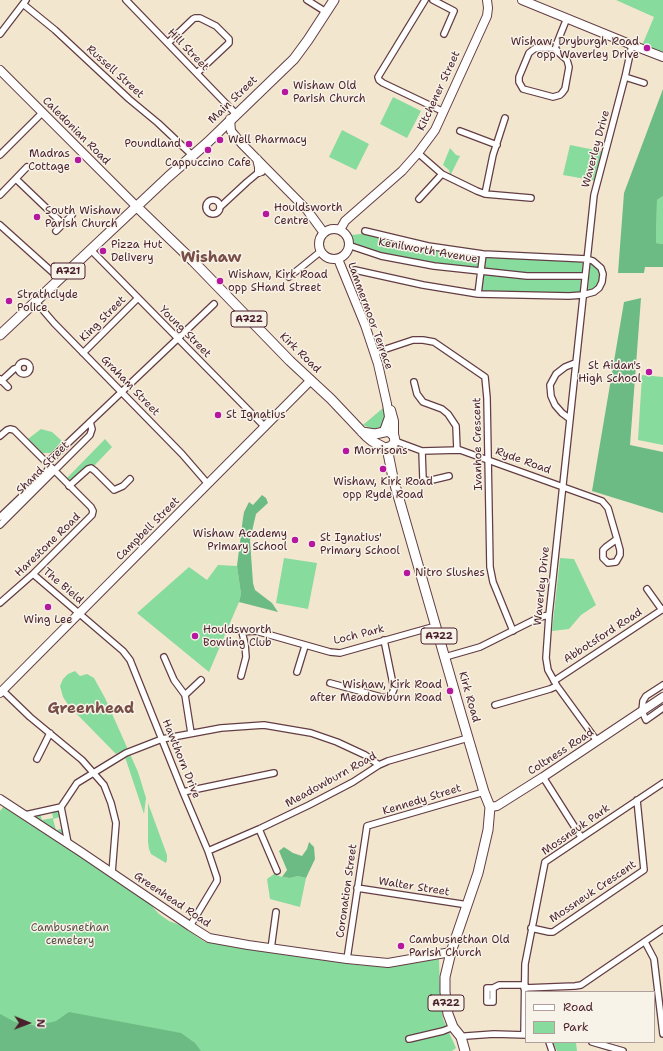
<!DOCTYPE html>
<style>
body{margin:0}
#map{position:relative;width:663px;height:1051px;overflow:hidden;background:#f3e6cf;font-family:"Shantell Sans",sans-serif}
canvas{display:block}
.legend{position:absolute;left:525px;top:991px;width:130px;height:52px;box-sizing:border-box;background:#f7f3e8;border:1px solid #b29e9c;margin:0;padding:5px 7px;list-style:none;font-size:12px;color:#4a1f2b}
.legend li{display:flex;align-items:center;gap:8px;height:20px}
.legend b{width:20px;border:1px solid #b29e9c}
.north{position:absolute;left:8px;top:1003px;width:40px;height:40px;-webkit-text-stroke:3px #f7f3e8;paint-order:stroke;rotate:91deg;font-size:11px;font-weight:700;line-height:16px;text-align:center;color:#4a1f2b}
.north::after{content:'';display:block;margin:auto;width:14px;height:18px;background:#4a1f2b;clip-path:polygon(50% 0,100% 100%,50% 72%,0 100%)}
</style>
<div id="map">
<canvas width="663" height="1051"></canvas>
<ul class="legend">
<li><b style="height:5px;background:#fff"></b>Road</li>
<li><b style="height:11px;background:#87db9c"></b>Park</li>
</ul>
<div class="north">N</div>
</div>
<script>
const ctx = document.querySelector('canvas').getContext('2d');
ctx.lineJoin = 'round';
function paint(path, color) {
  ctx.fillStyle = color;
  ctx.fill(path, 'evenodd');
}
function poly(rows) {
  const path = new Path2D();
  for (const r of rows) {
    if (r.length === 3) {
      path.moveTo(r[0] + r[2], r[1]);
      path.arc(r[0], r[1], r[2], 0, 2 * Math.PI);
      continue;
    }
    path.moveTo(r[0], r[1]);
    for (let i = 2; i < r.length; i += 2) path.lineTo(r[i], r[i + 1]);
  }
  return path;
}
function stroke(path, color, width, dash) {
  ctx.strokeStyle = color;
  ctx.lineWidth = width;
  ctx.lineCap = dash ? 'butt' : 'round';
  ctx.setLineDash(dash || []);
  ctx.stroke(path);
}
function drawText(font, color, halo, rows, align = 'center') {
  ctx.font = font + ' "Shantell Sans",sans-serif';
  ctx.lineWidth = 3;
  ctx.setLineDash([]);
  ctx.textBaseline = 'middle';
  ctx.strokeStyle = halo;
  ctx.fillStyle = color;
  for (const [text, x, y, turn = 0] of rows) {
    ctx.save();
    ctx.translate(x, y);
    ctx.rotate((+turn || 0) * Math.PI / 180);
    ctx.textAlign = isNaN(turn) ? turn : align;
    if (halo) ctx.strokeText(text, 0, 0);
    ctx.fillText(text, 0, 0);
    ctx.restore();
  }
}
paint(poly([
 [616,0,663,0,663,57,641,48,654,17],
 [393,97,421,111,407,138,380,124],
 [342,130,369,144,356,170,329,157],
 [570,145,605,152,597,181,563,175],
 [450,148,456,155,460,156,451,174,450,174,449,170,443,165],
 [663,196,663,244,656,243,657,200],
 [361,234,428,248,481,256,480,269,434,264,381,254,349,244,351,235],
 [485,256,541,260,583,260,582,274,528,275,484,270],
 [590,263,599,269,601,277,599,285,593,290,588,291],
 [483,273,581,278,580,293,516,294,481,291],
 [642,375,663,377,663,445,638,440],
 [383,408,385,418,384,424,381,428,372,429,363,425],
 [41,429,52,432,62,441,51,453,42,453,28,439],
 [105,439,112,447,94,466,89,465,73,480,69,480,67,478],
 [284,558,317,563,308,609,276,603],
 [560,558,574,559,596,605,581,615,569,629,552,631],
 [218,565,237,566,241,594,239,602,209,672,137,613,189,567,207,580],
 [75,671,80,676,87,674,94,678,105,698,138,772,146,798,144,814,125,757,122,751,116,754,69,706,63,697,60,686,63,679,68,674],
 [148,803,167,855,167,860,166,863,151,854,149,849,148,842],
 [4,806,150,904,159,914,169,921,180,925,205,942,358,965,388,967,439,959,440,990,443,1019,456,1048,452,1051,0,1051,0,811],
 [52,811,58,812,60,817,53,819,56,830,62,829,63,837,35,817,37,814,40,813,42,820,53,818],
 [274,874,282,877,290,878,298,876,306,878,300,907,270,899,267,879],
 [553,1042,576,1043,577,1051,557,1051]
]), '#87db9c');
paint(poly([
 [663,89,663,196,657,200,656,243,663,244,663,267,645,267,644,273,618,273,624,193],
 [641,298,630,445,663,452,663,513,592,491,624,302],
 [262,495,266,498,268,503,256,514,250,540,253,583,255,590,272,603,278,612,239,602,241,594,237,566,243,518,244,512,249,502,253,505],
 [309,842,314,847,315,859,306,878,298,876,290,878,282,877,287,870,279,851,284,847,293,853,302,856,307,849],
 [69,1012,181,1033,195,1043,201,1051,0,1051,0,1014,15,1022,37,1026,56,1021]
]), '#6dbb84');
const street = poly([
 [126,0,236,114],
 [307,0,326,12],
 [425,0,378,77,379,80,383,83,444,112],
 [433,0,454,11,444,34],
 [23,4,55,30,129,99,158,123,193,156],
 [0,34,26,0],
 [168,43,193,19,195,18,200,18,216,26,229,39,229,43,197,73],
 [555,48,538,48,534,49,529,53,519,77,519,82,523,89,553,97,560,95,562,93,565,89,569,67,567,60,559,53,555,48,567,18],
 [625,77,644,83],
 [460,131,497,145],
 [418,153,442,174,477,191,485,194,531,198],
 [0,155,43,112],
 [16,179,63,224],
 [485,194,493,155,505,118],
 [0,195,27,167],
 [419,199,442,174],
 [213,207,7],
 [220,207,247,182,259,172,262,172],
 [0,225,60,279],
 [56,231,72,215],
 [349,243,351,246,381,256,434,266,527,276,585,276],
 [91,250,265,427],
 [355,270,423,285,478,294,569,296,583,295,594,292,599,288,602,282,603,274,601,268,593,261,587,259,483,254,428,246,365,231],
 [289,277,320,252],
 [478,294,483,254],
 [36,302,54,323,182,454,208,484],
 [83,353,137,299],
 [374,353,413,340,423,340,434,342,485,377,487,398,490,567,493,582,513,631],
 [24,368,6],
 [0,379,8,387],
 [1,381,14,369,17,368],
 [414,382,417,394,423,402,442,409,448,414,456,426,457,450],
 [570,419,562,413,555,405,551,396,550,385,556,374,565,367,575,363],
 [0,436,7,430,10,429,14,430,91,507,93,511,92,515,33,574,0,603],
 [395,441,422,451,460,450,602,501,608,508,617,539,620,550,620,555,616,562,608,563,603,558,603,550,606,547,617,539],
 [422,451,423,479,428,481,449,476],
 [47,463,214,304],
 [69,486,88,469,91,468,95,471,114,490,123,486,130,479],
 [0,517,43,476,50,467],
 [0,525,90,435,92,429,90,422],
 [33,574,123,651,130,660,183,792,208,851,217,878,217,881,190,926],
 [647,589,662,610],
 [164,657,174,680,185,695,191,733],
 [445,657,480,647,540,617,549,615],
 [297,672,305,646],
 [241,676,246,657,245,644,242,632,256,631,330,652,340,653,436,626],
 [554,681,663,609],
 [330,683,385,698,392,694,394,689,384,640],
 [663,685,646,696,643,701,642,711,646,720,663,708],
 [2,690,30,717,82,760,104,785,111,803,116,823,112,873],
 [185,695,201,680],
 [495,705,550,689,557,686],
 [597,741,557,686,548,670,546,658,549,615,594,195,625,77,632,45],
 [37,759,50,733],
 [543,777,581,837],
 [183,792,274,773],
 [61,807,77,783,126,753,162,739,221,728,264,725,311,733,337,742,365,755,379,765],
 [25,815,61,807,68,843],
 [259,829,277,871],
 [208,851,259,829,309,805,353,782,379,765,388,761,468,738],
 [357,888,468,905],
 [531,928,549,932,553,932,644,870,637,800],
 [645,942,654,959,663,1034],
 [271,949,276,912],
 [347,959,367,826,484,792],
 [493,988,493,1002,487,1002,487,988,493,988,499,985,525,985],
 [524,988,575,986,581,985,663,929],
 [524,1035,525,964,545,862,663,783],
 [461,1037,466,1036,494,1034,526,1035],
 [409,1039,443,1031,453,1027],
 [549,1042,552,1051],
 [592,1042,623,1051]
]);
const secondary = poly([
 [522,0,632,45,663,57],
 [0,70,137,207],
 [230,119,231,131,242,144,307,210,324,233],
 [257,159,259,167,259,172],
 [334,244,15],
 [340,230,345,221,402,171,418,153,435,130,487,16,488,8,487,0],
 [338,259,365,325,378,364,387,404,389,417,384,431],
 [391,410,394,421,394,436],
 [0,693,311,380],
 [0,799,81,852,190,926,209,938,248,945,347,959,388,963,451,952],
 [490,807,497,806,543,777,663,697]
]);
const primary = poly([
 [137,207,193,261,290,361,331,399,366,436,372,441,385,448,392,446,395,441,394,436,389,431,375,434,362,432],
 [0,335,168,177,207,143,294,59,308,40,334,0],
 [387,448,393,478,461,714,484,792,490,807,488,830,478,873,451,952,445,977,445,992,448,1014,453,1027,461,1037,465,1051]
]);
stroke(street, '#633d44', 8);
stroke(secondary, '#633d44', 10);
stroke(primary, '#633d44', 11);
stroke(street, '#fff', 5.5);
stroke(secondary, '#fff', 8);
stroke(primary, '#fff', 9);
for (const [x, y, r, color] of [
 [647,48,4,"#b5179e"],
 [285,92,4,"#b5179e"],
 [220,140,4,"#b5179e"],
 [189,144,4,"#b5179e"],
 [208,150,4,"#b5179e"],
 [78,160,4,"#b5179e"],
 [266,214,4,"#b5179e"],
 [37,217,4,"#b5179e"],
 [103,251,4,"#b5179e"],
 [220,281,4,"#b5179e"],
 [9,301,4,"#b5179e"],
 [649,372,4,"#b5179e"],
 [218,415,4,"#b5179e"],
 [346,451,4,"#b5179e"],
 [383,469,4,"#b5179e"],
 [295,540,4,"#b5179e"],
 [312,544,4,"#b5179e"],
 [407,573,4,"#b5179e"],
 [48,607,4,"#b5179e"],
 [195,636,4,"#b5179e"],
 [450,691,4,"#b5179e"],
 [401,946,4,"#b5179e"]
]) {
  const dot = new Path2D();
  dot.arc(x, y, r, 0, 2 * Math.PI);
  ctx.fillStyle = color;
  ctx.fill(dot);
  stroke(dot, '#f7f3e8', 1.5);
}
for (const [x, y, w] of [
 [68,271,34],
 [249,319,36],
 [439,636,36],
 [446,1003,36]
]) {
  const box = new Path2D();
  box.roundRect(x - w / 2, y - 8, w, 16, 3);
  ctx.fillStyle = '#f7f3e8';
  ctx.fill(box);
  stroke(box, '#4a1f2b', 1);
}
drawText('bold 10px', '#4a1f2b', null, [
 ["A721",68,271],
 ["A722",249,319],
 ["A722",439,636],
 ["A722",446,1003]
]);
drawText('11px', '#4a1f2b', '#f7f3e8', [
 ["Wishaw, Dryburgh Road",639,42,"right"],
 ["opp Waverley Drive",639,55,"right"],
 ["Wishaw Old",293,86],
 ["Parish Church",293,99],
 ["Well Pharmacy",228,140],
 ["Poundland",181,144,"right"],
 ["Madras",70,154,"right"],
 ["Cottage",70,167,"right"],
 ["Cappuccino Cafe",208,163,"center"],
 ["Houldsworth",274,208],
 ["Centre",274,221],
 ["South Wishaw",45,211],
 ["Parish Church",45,224],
 ["Pizza Hut",111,245],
 ["Delivery",111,258],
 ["Wishaw, Kirk Road",228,275],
 ["opp SHand Street",228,288],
 ["Strathclyde",17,295],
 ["Police",17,308],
 ["St Aidan's",641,366,"right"],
 ["High School",641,379,"right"],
 ["St Ignatius",226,415],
 ["Morrisons",354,451],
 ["Wishaw, Kirk Road",383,482,"center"],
 ["opp Ryde Road",383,495,"center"],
 ["Wishaw Academy",287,534,"right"],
 ["Primary School",287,547,"right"],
 ["St Ignatius'",320,538],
 ["Primary School",320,551],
 ["Nitro Slushes",415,573],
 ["Wing Lee",48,620,"center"],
 ["Houldsworth",203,630],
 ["Bowling Club",203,643],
 ["Wishaw, Kirk Road",442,685,"right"],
 ["after Meadowburn Road",442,698,"right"],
 ["Cambusnethan Old",409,940],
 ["Parish Church",409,953]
], 'left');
drawText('11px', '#4a1f2b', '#f7f3e8', [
 ["Hill Street",188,50,46],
 ["Russell Street",115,72,42],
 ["Kitchener Street",439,91,-65],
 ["Main Street",233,100,-44],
 ["Caledonian Road",76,131,45],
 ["Waverley Drive",596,149,-75],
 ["Kenilworth Avenue",428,251,10],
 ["Lammermoor Terrace",370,316,70],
 ["King Street",103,319,-45],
 ["Young Street",185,332,45],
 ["Kirk Road",300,353,44],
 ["Graham Street",130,386,46],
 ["Ivanhoe Crescent",478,444,-91],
 ["Ryde Road",523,461,20],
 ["Shand Street",43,468,-45],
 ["Campbell Street",148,529,-45],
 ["Harestone Road",48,545,-44],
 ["The Bield",63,586,40],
 ["Waverley Drive",542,586,-84],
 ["Loch Park",359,635,-14],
 ["Abbotsford Road",603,636,-33],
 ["Kirk Road",469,697,74],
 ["Coltness Road",561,752,-33],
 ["Hawthorn Drive",181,759,68],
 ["Meadowburn Road",331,780,-29],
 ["Kennedy Street",422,800,-17],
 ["Mossneuk Park",576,830,-35],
 ["Walter Street",414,887,9],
 ["Coronation Street",347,891,-82],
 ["Mossneuk Crescent",593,892,-34],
 ["Greenhead Road",172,900,34]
]);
drawText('11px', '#594e47', '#f7f3e8', [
 ["Cambusnethan",70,928],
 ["cemetery",70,941]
]);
drawText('bold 15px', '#784e47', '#f7f3e8', [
 ["Wishaw",211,258],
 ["Greenhead",91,709]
]);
</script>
